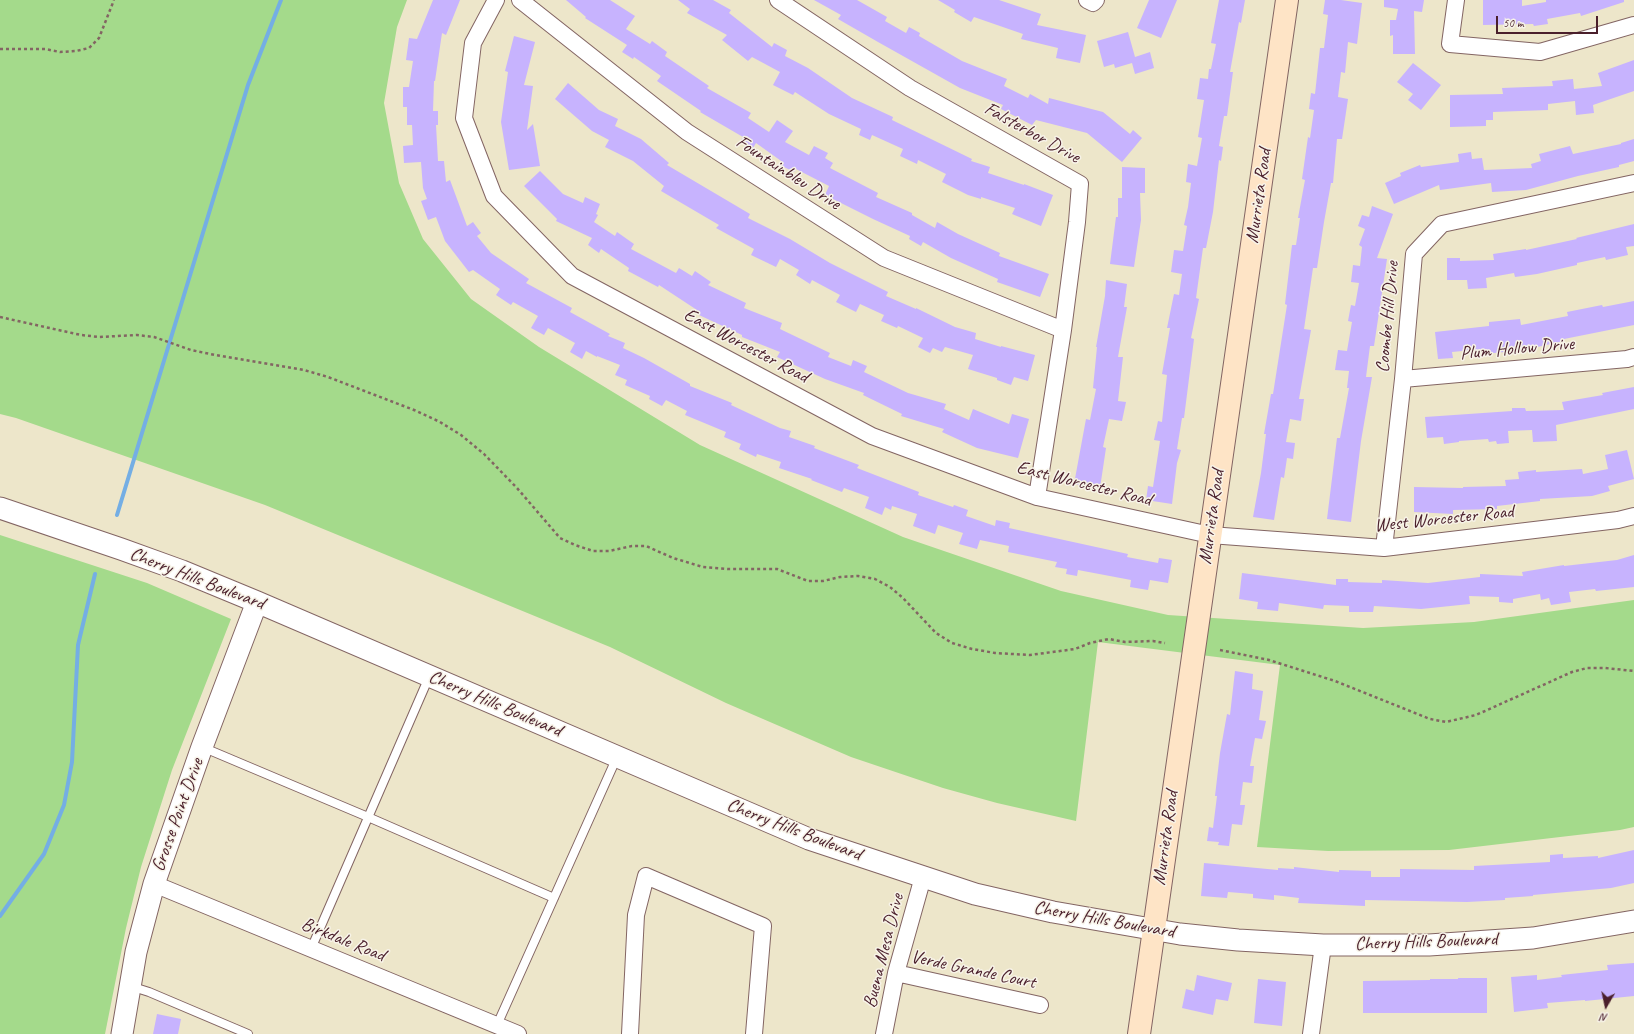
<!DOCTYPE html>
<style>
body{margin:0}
#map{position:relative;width:1634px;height:1034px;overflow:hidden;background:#ede6ca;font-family:Caveat,sans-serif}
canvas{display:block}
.north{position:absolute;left:1586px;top:986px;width:40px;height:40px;-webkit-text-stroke:3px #f7f3e8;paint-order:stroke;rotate:189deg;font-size:11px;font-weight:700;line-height:16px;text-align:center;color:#4a1f2b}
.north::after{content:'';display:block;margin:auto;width:14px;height:18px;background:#4a1f2b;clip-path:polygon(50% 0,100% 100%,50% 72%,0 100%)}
.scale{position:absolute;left:1496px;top:16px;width:102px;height:18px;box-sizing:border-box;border:2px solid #4a1f2b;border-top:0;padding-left:5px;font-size:12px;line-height:14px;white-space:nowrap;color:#4a1f2b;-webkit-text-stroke:3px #f7f3e8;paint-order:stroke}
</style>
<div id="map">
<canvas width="1634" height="1034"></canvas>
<div class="north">N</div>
<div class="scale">50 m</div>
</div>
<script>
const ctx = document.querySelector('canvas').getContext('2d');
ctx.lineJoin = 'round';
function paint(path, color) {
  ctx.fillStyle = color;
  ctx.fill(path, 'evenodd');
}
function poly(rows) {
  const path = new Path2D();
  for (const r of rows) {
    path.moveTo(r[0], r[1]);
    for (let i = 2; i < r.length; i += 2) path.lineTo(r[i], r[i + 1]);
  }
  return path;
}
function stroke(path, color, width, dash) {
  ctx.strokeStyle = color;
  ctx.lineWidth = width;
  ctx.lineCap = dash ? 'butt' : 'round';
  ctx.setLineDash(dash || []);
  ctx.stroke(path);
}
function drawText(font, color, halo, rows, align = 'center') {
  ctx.font = font + ' Caveat,sans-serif';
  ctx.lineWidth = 3;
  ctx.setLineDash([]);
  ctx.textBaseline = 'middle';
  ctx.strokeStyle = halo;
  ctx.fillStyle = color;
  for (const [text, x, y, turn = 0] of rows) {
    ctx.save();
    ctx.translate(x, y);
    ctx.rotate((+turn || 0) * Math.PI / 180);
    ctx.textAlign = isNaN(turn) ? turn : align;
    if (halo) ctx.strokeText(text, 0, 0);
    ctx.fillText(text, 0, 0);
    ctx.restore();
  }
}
paint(poly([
 [0,0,407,0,397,27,384,103,399,183,423,239,471,299,539,347,700,445,903,537,1061,591,1168,615,1363,628,1474,622,1634,600,1634,827,1620,830,1449,850,1328,851,1257,847,1280,665,1098,642,1076,821,997,803,943,788,851,757,726,703,610,647,265,505,16,418,0,414],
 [0,535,147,583,231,619,172,770,141,867,126,928,105,1034,0,1034]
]), '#a4da8b');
stroke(poly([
 [117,515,248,85,281,0],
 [0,916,44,854,64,805,72,762,78,645,95,574]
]), '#74aee4', 4);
paint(poly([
 [433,0,460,0,446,35,442,33,435,81,434,81,433,111,438,111,438,125,436,125,438,161,444,161,446,182,450,180,467,226,473,222,481,233,477,236,491,253,529,279,526,283,572,308,570,312,610,334,608,336,625,343,623,348,644,358,690,384,690,386,732,403,731,405,780,428,791,431,789,437,815,446,814,448,859,465,857,468,919,492,918,495,953,507,954,505,968,510,966,516,995,526,996,520,1010,523,1009,528,1128,554,1127,557,1158,563,1159,558,1172,560,1168,583,1150,580,1148,590,1130,587,1131,580,1078,570,1077,576,1066,574,1067,569,1055,567,1057,562,1008,552,1009,546,980,540,977,549,959,544,963,533,938,525,935,534,913,526,917,514,892,506,891,510,885,507,882,515,865,508,869,497,844,488,842,492,811,480,812,479,779,468,781,462,757,454,756,457,739,449,741,444,724,437,726,432,685,415,687,411,666,400,662,406,649,399,650,396,625,385,627,380,615,375,620,365,597,356,597,357,586,351,582,359,570,352,575,343,548,328,544,335,531,328,538,316,513,302,511,305,496,295,500,289,473,270,469,272,445,241,436,217,428,220,421,201,427,199,423,188,421,162,404,163,403,146,413,145,412,125,407,125,407,107,403,107,403,87,409,87,413,61,406,60,409,38,417,39],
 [566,0,610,0,635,16,626,29,650,44,652,41,667,52,665,56,709,86,707,88,751,113,748,118,769,132,777,120,793,131,785,142,809,155,814,146,828,153,825,158,833,163,830,168,878,193,876,197,912,213,912,215,935,228,937,222,958,234,1000,253,999,256,1049,274,1040,297,997,282,998,279,951,258,923,242,921,246,909,239,910,236,873,219,825,195,829,186,796,169,794,172,782,166,784,163,756,143,753,148,741,140,743,137,700,112,701,111,657,81,661,76,634,57,633,59,622,52,627,45,585,18,586,17],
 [678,0,713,0,731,10,729,13,772,47,774,43,787,50,785,56,808,68,852,98,893,117,892,120,972,159,971,161,990,167,988,173,1024,185,1024,184,1053,195,1041,226,1012,214,1015,208,981,197,981,199,968,195,942,182,946,174,918,160,917,164,900,156,903,149,872,135,870,140,859,135,861,129,829,114,795,92,793,95,773,85,780,72,752,57,748,61,722,40,727,35,687,13,690,9],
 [814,0,857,0,887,17,885,21,906,33,909,27,920,33,919,36,962,61,1007,79,1004,86,1028,98,1030,94,1048,104,1049,98,1103,112,1130,134,1133,130,1142,138,1122,162,1087,133,1036,120,1032,125,1001,109,1003,105,960,88,878,42,838,19,841,15],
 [938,0,999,0,1041,14,1037,25,1086,35,1080,63,1056,58,1058,48,1021,39,1023,34,974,17,971,22,954,12,955,10],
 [1149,0,1177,0,1161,38,1137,28],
 [1219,0,1245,0,1241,23,1239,22,1230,72,1233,72,1227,116,1224,116,1219,146,1223,147,1221,161,1219,160,1213,212,1206,248,1203,248,1196,298,1199,299,1191,338,1194,339,1184,418,1182,418,1177,449,1181,450,1177,463,1172,504,1146,500,1148,486,1153,487,1160,441,1154,440,1158,421,1162,422,1167,375,1162,374,1170,328,1167,328,1174,294,1179,295,1182,274,1171,272,1174,250,1183,251,1187,226,1184,225,1188,207,1191,183,1186,182,1188,164,1197,166,1202,138,1198,137,1204,100,1197,99,1200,78,1208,79,1209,69,1211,69,1216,44,1211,43],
 [1325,0,1341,0,1362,3,1357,44,1348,42,1345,73,1341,72,1338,97,1348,99,1342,139,1337,139,1333,183,1331,183,1324,222,1317,268,1313,268,1304,329,1311,330,1299,399,1304,399,1301,421,1290,419,1286,442,1295,443,1293,459,1287,458,1284,478,1281,477,1274,520,1253,517,1261,473,1266,434,1264,434,1271,394,1273,394,1287,305,1285,304,1292,245,1296,245,1300,218,1298,218,1305,180,1302,179,1308,137,1310,138,1314,110,1309,109,1311,93,1315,94,1320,48,1324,48,1328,15,1323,14],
 [1384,0,1424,0,1422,12,1414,11,1415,54,1393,54,1393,35,1390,36,1390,20,1396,20,1398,9,1384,7],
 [1483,0,1522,0,1522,6,1546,2,1546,0,1624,0,1624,2,1581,16,1580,13,1547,19,1548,24,1534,26,1533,24,1483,25],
 [1128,32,1135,57,1150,52,1154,68,1135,74,1132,63,1115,68,1114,64,1104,67,1097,41],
 [514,36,535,42,524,85,533,86,527,130,533,124,540,166,509,170,501,122,508,72,505,71],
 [1634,60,1634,91,1593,105,1594,113,1576,115,1575,101,1548,104,1548,110,1493,112,1493,120,1486,120,1486,126,1450,127,1450,95,1503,94,1502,88,1553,86,1552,81,1573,79,1574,89,1602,86,1598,73],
 [1413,63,1441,85,1421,110,1408,100,1413,94,1397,82],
 [568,83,599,110,618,119,615,126,641,139,669,163,667,165,750,214,748,218,790,239,830,263,888,292,886,296,916,309,916,308,955,327,976,333,975,339,1001,347,1001,346,1035,355,1028,381,1014,377,1011,385,997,380,997,378,968,369,973,355,945,347,942,352,933,348,930,353,918,347,923,338,898,326,897,328,881,321,884,315,860,304,856,312,836,302,840,295,812,280,810,284,796,275,799,270,780,259,776,267,751,255,754,249,716,228,719,225,661,191,664,186,633,161,605,147,609,140,592,131,555,99],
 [1634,139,1634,161,1619,165,1619,167,1578,176,1526,190,1492,192,1491,183,1440,190,1439,185,1394,204,1385,183,1401,176,1400,173,1420,165,1421,167,1459,162,1458,154,1471,152,1472,159,1482,158,1484,170,1532,168,1531,164,1541,161,1539,154,1570,146,1573,154,1621,144,1621,143],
 [1122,167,1145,168,1145,193,1140,193,1141,220,1134,267,1110,264,1116,217,1118,217,1118,198,1122,198],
 [540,171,563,194,583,203,585,197,600,204,596,214,598,215,594,222,615,236,617,232,634,244,631,249,676,273,679,268,692,276,695,271,711,282,708,285,746,303,744,308,782,323,780,329,830,353,828,357,851,366,853,360,867,366,864,372,908,393,946,404,944,409,969,420,973,409,1009,424,1012,414,1029,419,1018,458,977,448,942,432,944,429,901,416,902,414,863,395,864,393,825,379,777,357,780,352,742,337,742,335,699,315,700,312,659,285,658,287,628,271,629,268,601,249,599,253,588,245,592,238,556,221,557,219,524,186],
 [1372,206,1393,214,1377,258,1387,259,1374,346,1370,346,1366,377,1372,377,1361,441,1351,522,1327,519,1337,438,1340,438,1349,388,1347,388,1349,371,1335,370,1338,350,1347,351,1352,322,1348,321,1351,305,1355,306,1359,283,1351,282,1353,265,1360,266,1362,247,1359,245,1365,229,1358,226,1362,215,1369,217],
 [1634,224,1634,246,1626,247,1628,255,1606,260,1605,257,1577,263,1577,265,1537,274,1515,277,1514,273,1486,278,1487,288,1468,289,1467,280,1447,280,1447,258,1460,258,1460,261,1494,260,1493,254,1526,249,1526,250,1577,239,1576,238],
 [1106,280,1127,284,1124,307,1127,307,1118,357,1123,357,1118,401,1126,402,1122,421,1109,419,1103,447,1106,448,1100,488,1074,484,1086,419,1090,420,1096,389,1093,388,1097,347,1096,347,1105,296],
 [1634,301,1634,325,1564,339,1564,341,1524,350,1484,354,1483,349,1452,352,1453,358,1438,359,1435,332,1489,326,1489,322,1520,319,1521,325,1568,316,1567,312,1602,305,1603,307],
 [1634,387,1634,409,1556,425,1557,441,1533,442,1532,430,1508,431,1509,443,1497,444,1496,441,1489,442,1488,439,1459,441,1459,442,1444,444,1443,437,1427,438,1425,417,1512,411,1512,408,1525,408,1526,411,1564,410,1562,402,1603,395,1602,393],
 [1627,450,1634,479,1608,486,1610,491,1592,496,1540,499,1540,501,1497,506,1497,509,1453,510,1453,514,1414,512,1414,487,1463,488,1463,487,1506,486,1505,480,1519,479,1518,472,1536,470,1536,472,1582,469,1583,474,1608,469,1605,455],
 [1634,555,1634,587,1596,591,1595,589,1569,592,1571,602,1551,605,1549,598,1541,600,1540,594,1513,599,1513,603,1499,602,1499,597,1469,596,1470,604,1421,609,1374,606,1373,612,1349,612,1349,606,1324,605,1323,609,1279,603,1278,611,1257,609,1258,602,1239,599,1242,573,1336,585,1336,579,1348,579,1348,582,1382,583,1382,580,1428,583,1480,577,1480,574,1523,576,1522,572,1564,565,1564,566,1617,560],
 [1235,671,1253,674,1252,689,1263,691,1259,720,1266,721,1262,739,1255,738,1250,766,1254,766,1252,783,1243,782,1240,805,1245,805,1242,825,1232,824,1229,846,1218,845,1219,842,1207,841,1209,827,1213,828,1217,796,1215,796,1220,753,1227,714,1230,715],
 [1634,850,1634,883,1611,888,1533,895,1533,896,1505,898,1505,900,1467,902,1365,900,1365,906,1298,903,1299,898,1274,895,1274,900,1253,898,1253,894,1228,892,1227,898,1201,896,1204,863,1278,870,1278,868,1294,869,1294,867,1339,872,1339,870,1371,871,1371,877,1400,877,1400,869,1474,870,1474,866,1550,862,1550,855,1563,854,1563,858,1598,856,1598,858],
 [1634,963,1634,996,1585,1001,1585,1000,1547,1003,1548,1008,1514,1012,1511,977,1537,975,1537,980,1562,977,1561,975,1608,970,1607,965],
 [1197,975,1232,983,1228,1001,1216,999,1213,1015,1182,1008,1186,989,1194,991],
 [1458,978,1487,978,1487,1013,1363,1013,1363,981,1430,980,1430,979,1458,979],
 [1258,979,1286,982,1282,1026,1254,1023],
 [157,1014,181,1019,178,1034,153,1034]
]), '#c7b3fe');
const service = poly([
 [202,747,368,817,554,898],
 [311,949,429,677],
 [130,986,149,992,248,1034],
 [497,1025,617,757]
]);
const minor = poly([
 [496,0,473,43,464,118,494,196,572,276,872,436,1037,497,1210,535,1384,548,1618,520,1634,516],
 [520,0,687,132,884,258,1063,330],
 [778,0,910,88,1080,184,1077,222,1063,330,1037,497],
 [1087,0,1093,3,1096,0],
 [1456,0,1450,44,1540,52,1634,25],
 [1403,379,1627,359,1634,357],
 [1384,548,1403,379,1414,254,1442,224,1634,183],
 [154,884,518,1034],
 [896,973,1040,1005],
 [630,1034,636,915,646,876,763,926,754,1034],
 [884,1034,896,973,923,877],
 [1311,1034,1323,945]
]);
const tertiary = poly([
 [0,508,121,549,182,571,257,602,809,839,975,894,1053,912,1180,934,1238,940,1323,945,1429,945,1533,938,1634,921],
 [122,1034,136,952,154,884,202,747,257,602]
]);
const secondary = poly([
 [1139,1034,1287,0]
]);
stroke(service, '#836563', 10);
stroke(minor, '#836563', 18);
stroke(tertiary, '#836563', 23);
stroke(secondary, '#836563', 24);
stroke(poly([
 [0,49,45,49,60,52,76,51,89,48,99,38,114,0],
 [0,317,81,335,99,337,137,335,154,337,191,350,215,355,304,370,328,377,414,410,440,422,461,435,484,454,517,488,560,538,575,545,593,551,609,551,632,546,646,546,673,558,703,567,728,569,777,569,808,581,823,581,840,577,858,576,875,579,890,587,903,598,936,633,952,643,972,649,995,653,1030,655,1075,649,1090,643,1109,639,1125,642,1153,641,1165,643],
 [1220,650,1269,660,1335,681,1430,719,1446,722,1476,715,1572,672,1587,668,1605,668,1634,671]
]), '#836563', 2.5, [3, 3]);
stroke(service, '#fff', 8);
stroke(minor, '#fff', 16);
stroke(tertiary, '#fff', 21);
stroke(secondary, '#fee4c6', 22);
drawText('19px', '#4a1f2b', '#f7f3e8', [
 ["Falsterbor Drive",1032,133,29],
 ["Fountainbleu Drive",788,173,33],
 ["Murrieta Road",1259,196,-82],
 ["Coombe Hill Drive",1388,317,-85],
 ["East Worcester Road",746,346,28],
 ["Plum Hollow Drive",1517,349,-5],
 ["East Worcester Road",1084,484,14],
 ["Murrieta Road",1212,517,-82],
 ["West Worcester Road",1444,519,-6],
 ["Cherry Hills Boulevard",197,579,21],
 ["Cherry Hills Boulevard",495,704,23],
 ["Grosse Point Drive",178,815,-70],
 ["Cherry Hills Boulevard",794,830,21],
 ["Murrieta Road",1166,838,-82],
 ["Cherry Hills Boulevard",1104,920,10],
 ["Birkdale Road",343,940,22],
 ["Cherry Hills Boulevard",1426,942,-2],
 ["Buena Mesa Drive",884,951,-76],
 ["Verde Grande Court",973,970,12]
]);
</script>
